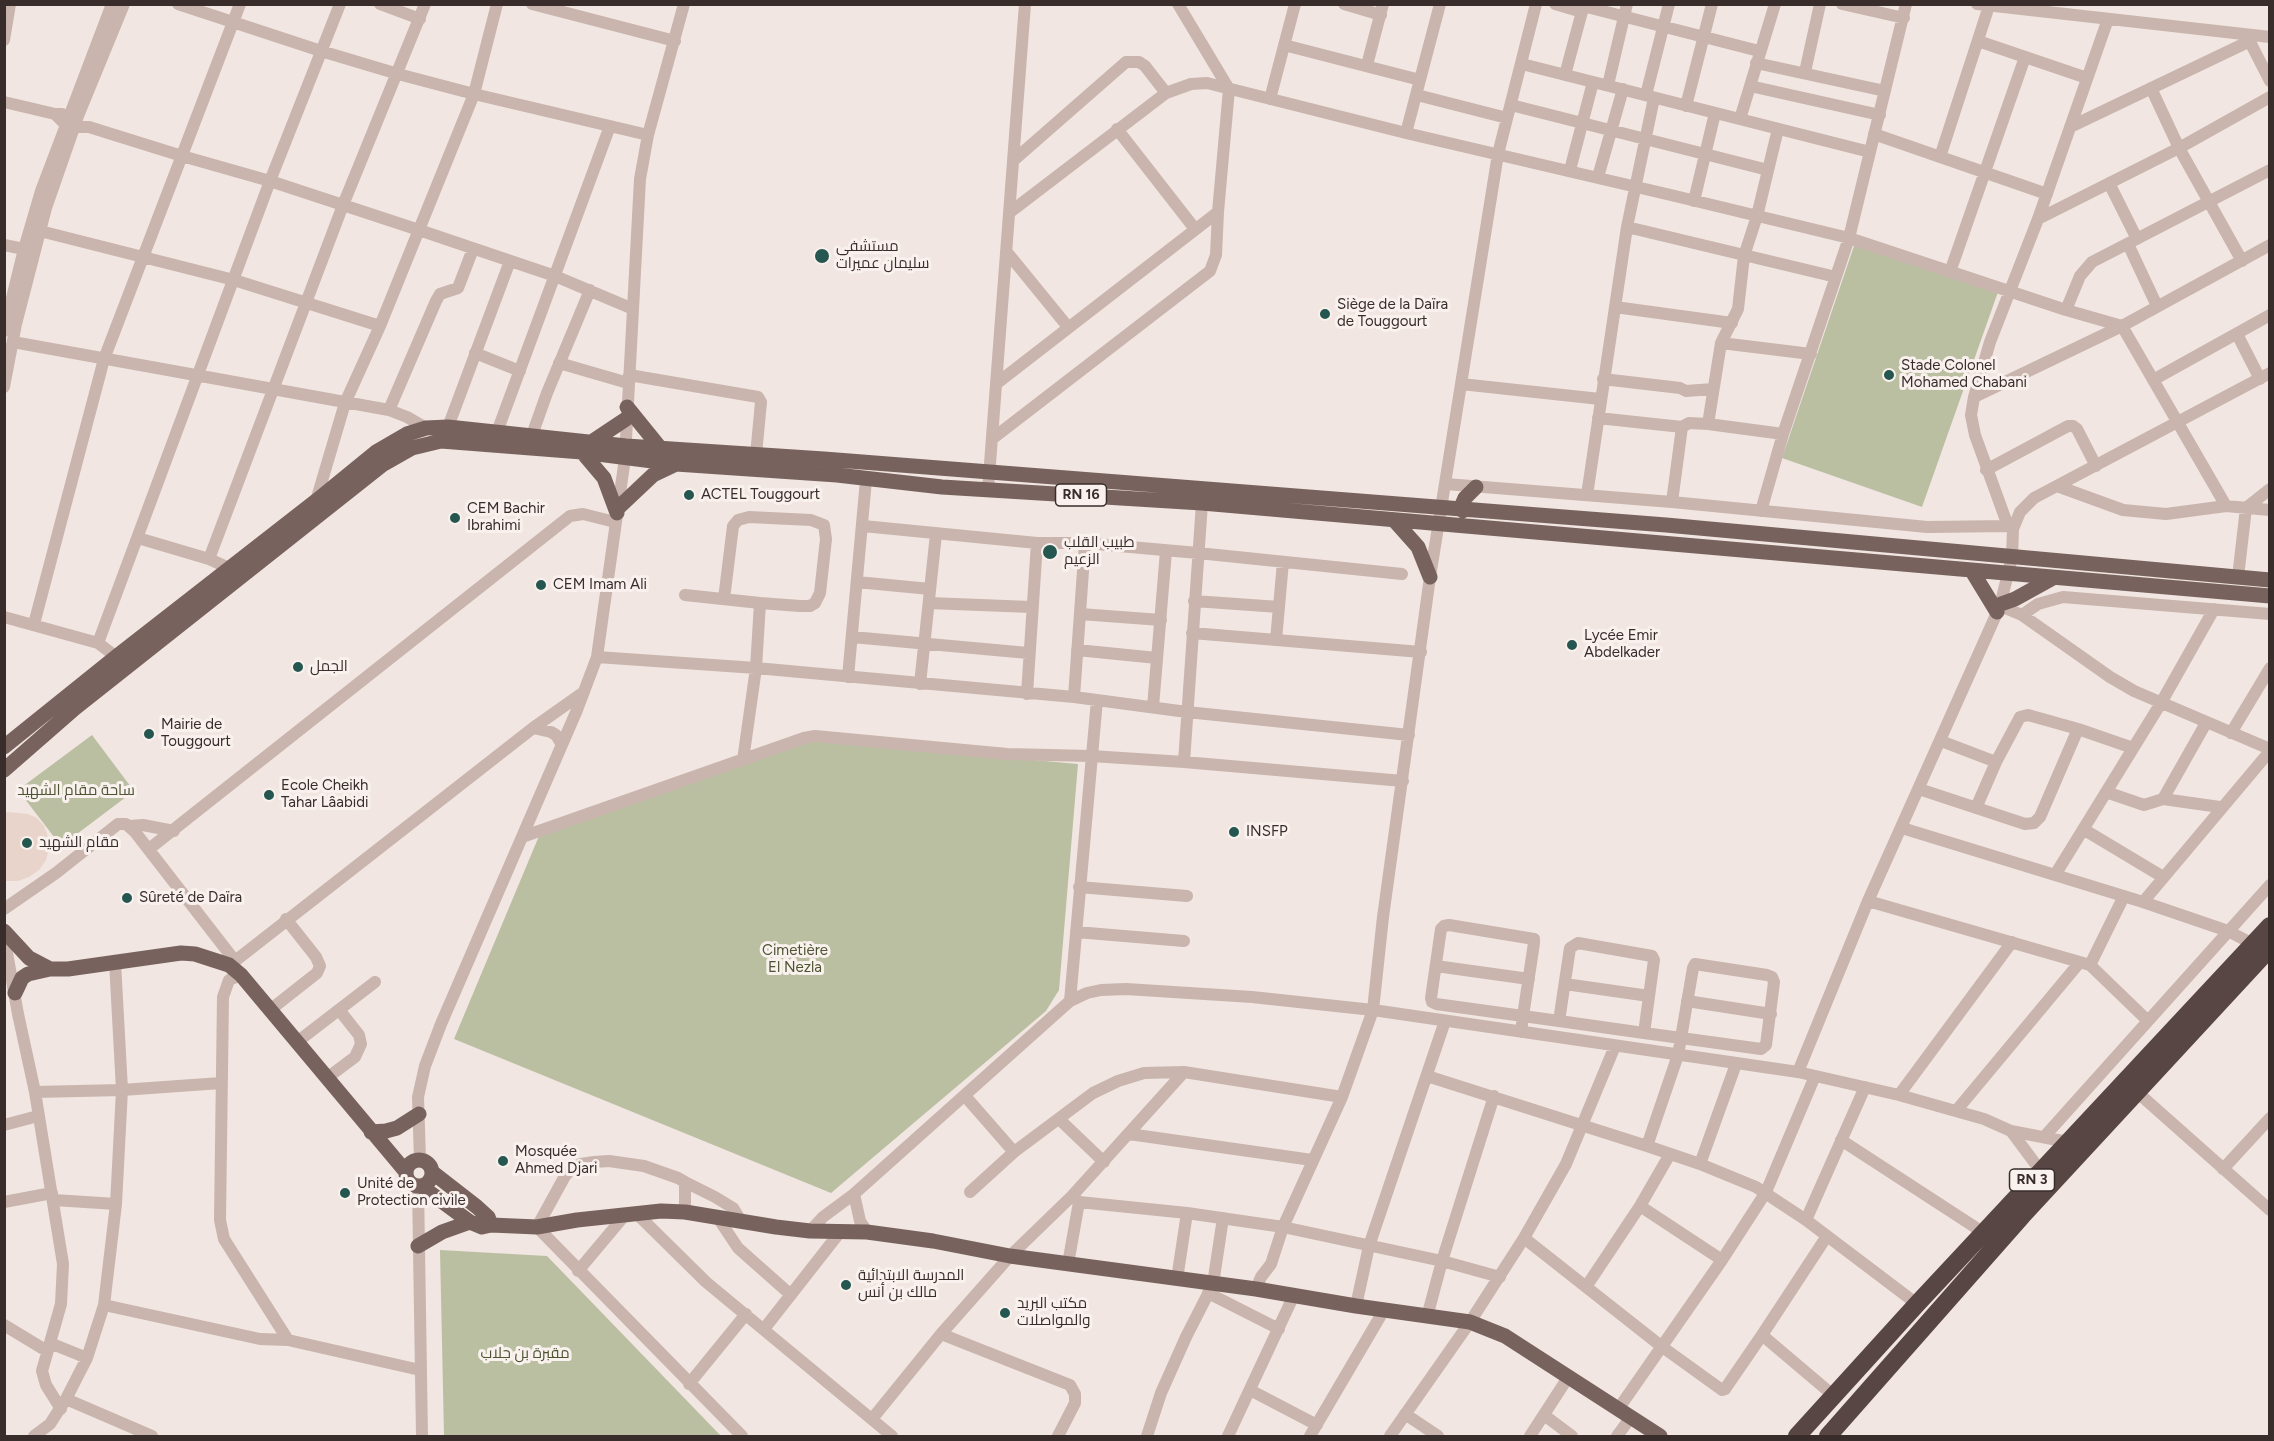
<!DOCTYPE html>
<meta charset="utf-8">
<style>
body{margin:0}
#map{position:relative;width:2274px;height:1441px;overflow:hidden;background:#f1e6e1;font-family:Figtree,sans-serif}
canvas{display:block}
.frame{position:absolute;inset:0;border:6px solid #382d2b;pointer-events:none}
</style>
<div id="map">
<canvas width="2274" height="1441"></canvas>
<div class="frame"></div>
</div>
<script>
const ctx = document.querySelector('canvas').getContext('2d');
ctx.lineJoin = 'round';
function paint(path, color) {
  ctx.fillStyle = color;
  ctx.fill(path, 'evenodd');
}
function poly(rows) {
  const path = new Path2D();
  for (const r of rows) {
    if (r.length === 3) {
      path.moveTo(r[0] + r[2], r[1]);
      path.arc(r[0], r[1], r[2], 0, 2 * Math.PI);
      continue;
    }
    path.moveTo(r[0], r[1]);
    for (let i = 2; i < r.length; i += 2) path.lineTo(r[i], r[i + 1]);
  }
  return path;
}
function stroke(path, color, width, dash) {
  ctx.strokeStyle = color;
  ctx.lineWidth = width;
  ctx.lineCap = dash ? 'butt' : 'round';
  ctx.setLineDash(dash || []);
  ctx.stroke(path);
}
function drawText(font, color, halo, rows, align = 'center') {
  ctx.font = font + ' Figtree,Cairo,sans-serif';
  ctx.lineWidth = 6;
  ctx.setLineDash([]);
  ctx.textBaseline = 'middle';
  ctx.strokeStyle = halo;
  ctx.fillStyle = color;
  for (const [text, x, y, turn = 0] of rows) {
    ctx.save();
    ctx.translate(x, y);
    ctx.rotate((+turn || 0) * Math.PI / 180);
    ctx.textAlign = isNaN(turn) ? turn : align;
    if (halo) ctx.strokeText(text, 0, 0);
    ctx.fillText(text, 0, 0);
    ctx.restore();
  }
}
paint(poly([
 [1855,243,1998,292,1922,507,1782,458],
 [92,735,134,791,61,846,18,790],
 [813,740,1078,764,1059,990,1046,1011,831,1193,454,1039,539,836],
 [440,1250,547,1256,721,1436,444,1436]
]), '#bbbfa2');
paint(poly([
 [8,812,28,814,37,818,44,826,48,837,49,849,46,860,39,870,29,877,18,881,5,881,5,813]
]), '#e8d4ca');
stroke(poly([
 [178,4,321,51,398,74,474,94,648,135],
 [380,4,420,19],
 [532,4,675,41],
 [1344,4,1381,15],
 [1555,4,1582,12],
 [1842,4,1904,18],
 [1977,4,2270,37],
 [1583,6,1759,51],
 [2247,36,2270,81],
 [4,40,10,4],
 [1978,41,2087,78],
 [1284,45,1420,80],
 [1756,63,1885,91],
 [1522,64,1870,152],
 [1367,65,1383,4],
 [1805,72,1820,4],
 [1565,75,1584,4],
 [1608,85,1627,4],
 [1750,86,1880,115],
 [2151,88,2179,148,2242,261],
 [1417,95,1507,118],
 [1646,95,1669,4],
 [1270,99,1295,4],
 [4,102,55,114,62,114],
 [1511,105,1768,170],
 [1686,106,1712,4],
 [55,114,65,124,75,127,89,127,182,156,270,181,419,230,555,276,633,309],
 [1740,119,1775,4],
 [2070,127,2250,41],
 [1117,129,1195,229],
 [1778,129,1757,216,1744,256,1738,309,1721,343,1811,354],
 [1406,133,1440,4],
 [1874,134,2047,194],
 [1940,157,1989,6],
 [1014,160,1126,62,1139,62,1145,66,1166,93],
 [1570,170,1593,82],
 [1598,177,1623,89],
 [2109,183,2137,239],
 [1694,201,1715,113],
 [1009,213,1166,93,1191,84,1207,83,1406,133,1675,196,1849,238,2066,310,2122,326,2226,506],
 [2038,219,2179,148,2270,97],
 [1627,227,1654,98],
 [40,231,234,280,380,326],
 [2128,244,2157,306],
 [4,245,24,249],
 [1006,251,1068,327],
 [1950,272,2025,57],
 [1615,307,1732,323],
 [2066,310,2080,276,2092,262,2270,170],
 [4,331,24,249,41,191,112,4],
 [2237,334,2260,379],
 [13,342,389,410,407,417,426,428],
 [475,353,520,371],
 [559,363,628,383],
 [629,375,758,397,761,402,756,455],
 [1603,379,1680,388,1686,391,1713,389],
 [2153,380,2270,315],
 [996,384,1218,212,1229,89,1178,4],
 [1461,384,1600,399],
 [4,387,16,324,46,208,78,116,124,4],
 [1974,397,2122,326,2270,245],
 [389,410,436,301,440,294,458,288,473,249],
 [1598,418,1682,427,1689,423,1708,424,1783,434],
 [1708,424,1721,343],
 [448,427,510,261],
 [497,432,610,126],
 [532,435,547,393,590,290],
 [992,439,1210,271,1216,255,1218,212],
 [1986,470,2068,426,2073,426,2077,429,2096,466],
 [1446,484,1672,502,1927,527,2008,526,2013,529],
 [2057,486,2123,510,2166,514,2226,506,2270,510],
 [988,490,1025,4],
 [1587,495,1627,227,1836,277],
 [316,501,345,403,380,326,474,94,497,4],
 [1672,502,1682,427],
 [1202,503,1184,762,1403,781],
 [1761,511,1783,434,1849,238,1906,4],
 [863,526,1037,543,1085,543,1198,553,1402,574],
 [2008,526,1975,435,1971,415,1974,397,1990,342,2038,219,2108,19],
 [138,538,209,559,229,568],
 [209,559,343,205,425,4],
 [2238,577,2246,508,2270,489],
 [857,582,930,589],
 [685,595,760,603,756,668,743,760],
 [724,599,733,526,738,520,749,517,811,520,824,525,826,539,820,593,815,603,810,606,800,606,760,603],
 [1194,601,1279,607],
 [929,603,1031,607],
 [2000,606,2022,615,2110,677,2134,691,2270,749],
 [1080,614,1161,620],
 [2022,615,2038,604,2063,597,2270,614],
 [4,617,98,643,123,662],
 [34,624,104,359,240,4],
 [1192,633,1421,652],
 [852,637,1028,653],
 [1276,640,1283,562],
 [98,643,270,181,340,4],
 [1077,650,1157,658],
 [597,657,756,668,1074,697,1187,712,1409,735],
 [848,677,866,480],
 [920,684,936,534],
 [1027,694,1037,543],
 [1074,697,1085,543],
 [1153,707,1166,551],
 [533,728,551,732,556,735,562,745],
 [2231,733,2270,668],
 [1941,741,1996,762],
 [1919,789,2025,824,2034,823,2040,817,2078,729],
 [2106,792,2144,805,2163,799,2220,807],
 [2163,799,2206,723],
 [1976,808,1996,762,2020,717,2028,715,2078,729,2133,748],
 [130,826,143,825,174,831],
 [1902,828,2143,902,2228,931,2253,944],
 [2083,829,2163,877],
 [522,837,804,738,815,736,1007,754,1091,756,1184,762],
 [149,849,570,516,583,514,615,522],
 [2055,875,2161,703,2214,609],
 [1079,887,1187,896],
 [1868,901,2090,965,2147,1020],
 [2143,902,2270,751],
 [4,909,56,873,118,824,126,824,135,832,235,961,229,965],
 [1076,932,1184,941],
 [4,936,18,1014,35,1092,63,1264,61,1304,42,1371,46,1385,61,1409],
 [235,961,533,728,584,692],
 [2090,965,2124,896],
 [1436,966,1529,979],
 [241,975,229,980,223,997,220,1220,224,1239,288,1340,420,1370],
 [1565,984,1649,996],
 [1070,1001,1097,700],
 [1687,1001,1771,1014],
 [270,1010,317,973,320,966,316,957,286,919],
 [1559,1021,1570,948,1578,943,1652,956,1654,960,1644,1033],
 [1521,1032,1523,1016,1534,943,1534,939,1449,925,1444,926,1441,929,1431,998,1432,1002,1436,1004,1523,1016,1559,1021,1644,1033,1681,1038,1761,1049,1766,1045,1774,982,1772,977,1767,975,1695,964,1693,968,1681,1038,1678,1055,1647,1146],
 [297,1042,375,982],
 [1798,1072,1868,901,2000,606,2012,557,2013,529,2020,512,2034,498,2270,373],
 [1427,1076,1647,1146,1700,1164,1756,1187,1806,1220,1917,1304],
 [327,1078,355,1057,361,1044,359,1035,340,1011],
 [35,1092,122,1090,221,1083],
 [2137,1092,2270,1210],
 [1899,1095,2012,942],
 [965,1096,1014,1152],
 [1956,1111,2080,962],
 [1059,1119,1104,1162],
 [4,1125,38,1116],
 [2011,1131,2040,1170],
 [1129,1134,1312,1160],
 [2044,1137,2270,885],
 [1841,1140,1984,1233],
 [420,1160,418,1097,425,1066,441,1024,577,710,597,657,625,458,640,179,648,135,684,4],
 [1700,1164,1736,1064],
 [2223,1169,2270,1118],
 [685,1182,715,1197,733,1208,741,1221],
 [418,1186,422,1436],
 [970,1192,1014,1152,1093,1093,1118,1081,1144,1073,1184,1072],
 [854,1194,860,1221,867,1232],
 [1072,1196,1079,1202,1187,1213,1283,1227,1442,1261,1500,1277],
 [54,1200,116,1204],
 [4,1202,52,1193],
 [1640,1206,1722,1260],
 [685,1212,685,1182,678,1178,644,1166,609,1161,594,1162,581,1164,572,1168,565,1176,537,1227,742,1436],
 [637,1214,706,1282,892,1436],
 [718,1218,738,1248,791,1295],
 [1806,1220,1865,1087],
 [810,1231,823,1217,854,1194,1070,1001,1087,993,1101,990,1126,989,1252,997,1373,1010,1798,1072,1899,1095,1984,1119,2011,1131,2068,1142],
 [1524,1238,1661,1346,1722,1390,1725,1389,1762,1335,1827,1236],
 [1068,1264,1079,1202],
 [578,1271,625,1215],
 [1177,1279,1187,1213],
 [1586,1287,1640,1206,1670,1154],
 [1256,1289,1261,1277,1271,1264,1283,1227,1342,1097,1373,1010,1383,917,1430,577,1498,154,1536,4],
 [1208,1293,1279,1329],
 [104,1305,260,1339,288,1340],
 [1356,1306,1369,1246,1445,1021],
 [1427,1317,1442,1261,1494,1096],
 [4,1325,47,1351],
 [764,1329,840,1232],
 [941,1334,1070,1385,1075,1394,1075,1403,1058,1436],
 [1762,1335,1834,1396],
 [50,1343,87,1358],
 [689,1384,746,1314],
 [1250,1390,1317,1425],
 [66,1399,152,1436],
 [1619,1408,1722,1260,1766,1192,1815,1076],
 [1405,1414,1438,1436],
 [1544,1415,1572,1436],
 [872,1419,941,1334,1010,1256,1072,1196,1184,1072,1342,1097],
 [34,1436,50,1424,66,1399,87,1358,104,1305,116,1204,122,1090,115,962],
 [1147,1436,1161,1393,1186,1337,1213,1284,1223,1218],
 [1228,1436,1294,1295],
 [1310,1436,1384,1310],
 [1390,1436,1470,1322,1524,1238,1566,1164,1615,1046],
 [1530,1436,1569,1376],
 [1617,1436,1631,1417]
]), '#c9b4ae', 12);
stroke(poly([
 [627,407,661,449],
 [593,441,626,419],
 [582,452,604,478,617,513],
 [618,508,653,475,674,465],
 [1463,511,1462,505,1465,498,1476,487],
 [1394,520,1418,547,1430,577],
 [1972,571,1997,612],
 [2001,604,2015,599,2053,578],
 [4,747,117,656,316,501,376,452,407,434,426,428,448,427,626,446,824,459,1666,525,2270,580],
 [4,770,75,708,382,465,412,448,441,441,582,452,676,464,837,475,942,487,1202,503,2270,596],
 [4,931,29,958,50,969,68,969,181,953,195,954,229,965,241,975,406,1172],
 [15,993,22,978,28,974,50,969],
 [371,1132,386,1131,397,1128,419,1114],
 [419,1173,13],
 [432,1172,477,1207,488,1217,491,1225],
 [421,1186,470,1222,482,1227,491,1225,537,1227,577,1220,661,1211,685,1212,776,1227,810,1231,867,1232,933,1241,1010,1256,1256,1289,1356,1306,1470,1322,1505,1336,1660,1436],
 [418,1246,442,1232,470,1222]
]), '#78625e', 15);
stroke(poly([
 [1797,1436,1917,1304,2270,926],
 [1828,1436,2022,1216,2270,948]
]), '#584644', 18);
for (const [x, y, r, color] of [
 [822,256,8,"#25564f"],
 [1325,314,6,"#25564f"],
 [1889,375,6,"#25564f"],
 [689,495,6,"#25564f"],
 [455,518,6,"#25564f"],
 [1050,552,8,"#25564f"],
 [541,585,6,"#25564f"],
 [1572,645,6,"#25564f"],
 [298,667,6,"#25564f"],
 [149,734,6,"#25564f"],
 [269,795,6,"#25564f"],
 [1234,832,6,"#25564f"],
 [27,843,6,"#25564f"],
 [127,898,6,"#25564f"],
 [503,1161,6,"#25564f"],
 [345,1193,6,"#25564f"],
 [846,1285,6,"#25564f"],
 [1005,1313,6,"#25564f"]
]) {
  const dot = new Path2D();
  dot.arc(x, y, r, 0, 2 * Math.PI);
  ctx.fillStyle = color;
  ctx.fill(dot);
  stroke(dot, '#f9f1ed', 2);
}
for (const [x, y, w] of [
 [1081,495,51],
 [2032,1180,45]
]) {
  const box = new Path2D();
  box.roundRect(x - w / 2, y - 11, w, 22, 4.5);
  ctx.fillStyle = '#f9f1ed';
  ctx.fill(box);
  stroke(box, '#382d2b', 1.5);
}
drawText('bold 14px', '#382d2b', null, [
 ["RN 16",1081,495],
 ["RN 3",2032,1180]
]);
drawText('15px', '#382d2b', '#f9f1ed', [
 ["مستشفى",836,247],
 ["سليمان عميرات",836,264],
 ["Siège de la Daïra",1337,305],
 ["de Touggourt",1337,322],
 ["Stade Colonel",1901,366],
 ["Mohamed Chabani",1901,383],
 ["ACTEL Touggourt",701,495],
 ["CEM Bachir",467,509],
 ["Ibrahimi",467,526],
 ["طبيب القلب",1064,543],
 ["الزعيم",1064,560],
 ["CEM Imam Ali",553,585],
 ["Lycée Emir",1584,636],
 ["Abdelkader",1584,653],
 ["الجمل",310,667],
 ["Mairie de",161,725],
 ["Touggourt",161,742],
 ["Ecole Cheikh",281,786],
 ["Tahar Lâabidi",281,803],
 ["INSFP",1246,832],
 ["مقام الشهيد",39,843],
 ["Sûreté de Daïra",139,898],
 ["Mosquée",515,1152],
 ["Ahmed Djari",515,1169],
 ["Unité de",357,1184],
 ["Protection civile",357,1201],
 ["المدرسة الابتدائية",858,1276],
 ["مالك بن أنس",858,1293],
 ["مكتب البريد",1017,1304],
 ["والمواصلات",1017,1321]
], 'left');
drawText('15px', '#4e5432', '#f9f1ed', [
 ["ساحة مقام الشهيد",76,791],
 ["Cimetière",795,951],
 ["El Nezla",795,968],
 ["مقبرة بن جلاب",525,1354]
]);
</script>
